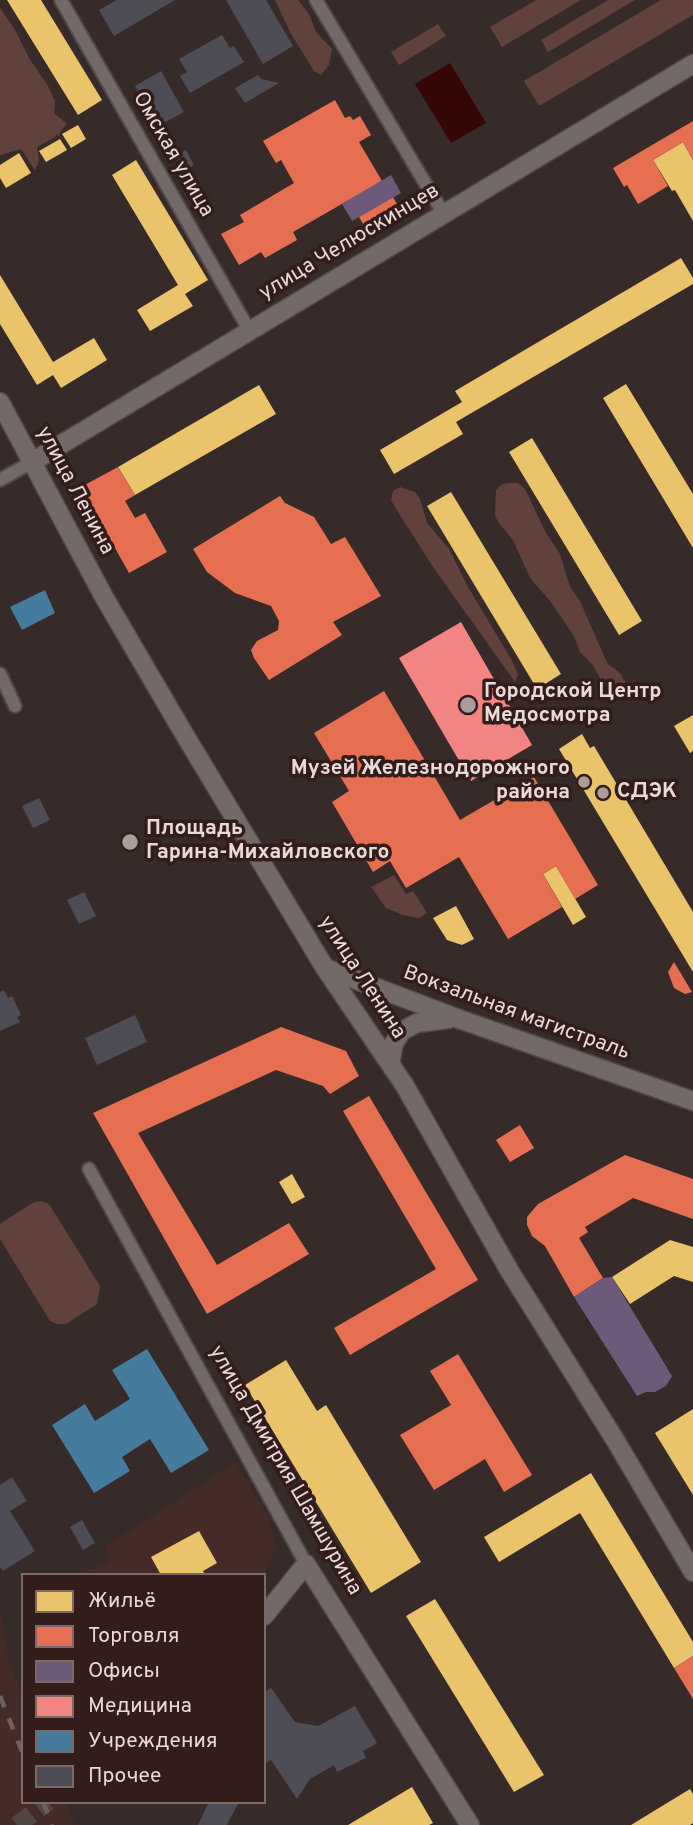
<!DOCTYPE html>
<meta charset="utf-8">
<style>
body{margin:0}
#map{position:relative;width:693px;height:1825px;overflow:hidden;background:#372b2a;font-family:Overpass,sans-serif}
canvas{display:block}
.legend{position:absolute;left:21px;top:1573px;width:245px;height:231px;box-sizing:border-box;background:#321d1a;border:2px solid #7b6966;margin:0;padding:9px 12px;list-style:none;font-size:21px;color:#e9dad8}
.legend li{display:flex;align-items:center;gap:14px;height:35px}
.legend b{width:35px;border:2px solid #7b6966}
</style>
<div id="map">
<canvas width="693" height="1825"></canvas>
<ul class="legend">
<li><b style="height:19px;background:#e9c46a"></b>Жильё</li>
<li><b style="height:19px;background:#e76f51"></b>Торговля</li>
<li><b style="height:19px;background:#6d597a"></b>Офисы</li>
<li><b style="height:19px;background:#f28482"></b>Медицина</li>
<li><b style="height:19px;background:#457b9d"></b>Учреждения</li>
<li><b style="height:19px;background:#4e4c55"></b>Прочее</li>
</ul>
</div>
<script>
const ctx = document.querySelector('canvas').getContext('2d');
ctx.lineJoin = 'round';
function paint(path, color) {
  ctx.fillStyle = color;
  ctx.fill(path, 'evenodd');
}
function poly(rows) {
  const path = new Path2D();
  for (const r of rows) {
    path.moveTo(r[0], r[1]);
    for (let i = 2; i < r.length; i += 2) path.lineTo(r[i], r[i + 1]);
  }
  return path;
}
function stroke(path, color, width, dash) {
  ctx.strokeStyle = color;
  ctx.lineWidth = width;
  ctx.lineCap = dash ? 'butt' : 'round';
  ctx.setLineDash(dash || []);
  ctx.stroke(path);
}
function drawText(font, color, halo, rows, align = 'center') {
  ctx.font = font + ' Overpass,sans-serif';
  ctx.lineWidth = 7;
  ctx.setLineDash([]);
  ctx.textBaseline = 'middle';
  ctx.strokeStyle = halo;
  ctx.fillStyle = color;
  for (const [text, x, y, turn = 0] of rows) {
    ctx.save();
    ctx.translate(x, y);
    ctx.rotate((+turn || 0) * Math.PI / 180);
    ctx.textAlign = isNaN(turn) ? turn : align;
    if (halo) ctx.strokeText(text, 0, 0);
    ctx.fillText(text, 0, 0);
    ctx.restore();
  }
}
paint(poly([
 [235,1462,268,1517,276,1548,264,1576,75,1575,110,1561,105,1547],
 [0,1608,9,1662,23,1698,23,1802,66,1802,75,1825,0,1825]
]), '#452b27');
paint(poly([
 [275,0,298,0,309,14,316,32,332,49,329,65,321,75,314,71,290,32],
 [536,0,581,0,502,47,490,27],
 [608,0,635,0,548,52,541,40],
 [661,0,693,0,693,15,539,106,524,81],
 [0,8,14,28,29,58,48,86,55,101,54,113,67,124,60,132,59,137,56,134,55,137,37,147,39,161,35,170,21,149,0,155],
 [438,24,446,36,399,65,391,52],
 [510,483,518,483,525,489,546,533,560,554,570,587,580,601,604,656,608,664,621,674,625,682,624,690,619,697,611,698,592,664,580,652,574,636,551,602,530,578,513,540,498,522,495,515,496,490,502,484],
 [400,487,415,492,420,499,427,523,449,549,468,587,511,659,518,674,515,682,431,564,395,507,391,500,393,491],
 [394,875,406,894,413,891,427,913,419,918,403,915,386,908,371,887],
 [42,1201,49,1204,100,1286,97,1304,66,1324,57,1324,50,1321,0,1239,0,1224,34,1202]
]), '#61413c');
paint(poly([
 [450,63,486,123,451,143,415,84]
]), '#340606');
paint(poly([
 [7,0,41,0,102,100,78,115],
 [78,125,86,139,71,148,62,134],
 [60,139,67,150,46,162,39,151],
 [683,142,693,160,693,221,675,190,672,191,653,160],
 [19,153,31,173,6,188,0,178,0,165],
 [136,160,208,280,185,294,193,306,150,331,137,310,178,285,112,175],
 [681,258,693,278,693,284,456,422,463,434,394,474,380,450,462,402,455,391],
 [0,275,53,362,94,338,107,360,61,388,53,375,37,385,0,324],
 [626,384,693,494,693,548,603,398],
 [259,385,276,414,135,495,118,467],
 [532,438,642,621,619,635,509,452],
 [451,492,561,674,537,689,427,506],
 [693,715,693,751,690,753,674,726],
 [378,725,452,848,421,866,348,743],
 [582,734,590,748,594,746,693,912,693,972,559,749],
 [556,866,586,917,573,925,543,874],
 [456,906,474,939,462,945,447,940,433,918],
 [292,1174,305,1197,292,1204,279,1182],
 [670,1240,693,1247,693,1282,674,1276,630,1304,612,1277],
 [286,1360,317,1411,326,1405,421,1562,371,1593,245,1385],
 [693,1409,693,1495,655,1433],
 [591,1473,693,1642,693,1656,674,1668,580,1513,499,1562,484,1537],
 [199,1531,217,1563,203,1571,205,1575,161,1575,151,1557],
 [435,1599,544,1775,514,1792,406,1616],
 [412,1787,433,1823,429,1825,348,1825],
 [690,1789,693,1794,693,1823,690,1825,631,1825]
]), '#e9c46a');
paint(poly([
 [335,100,345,118,350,116,353,120,360,116,371,135,359,142,382,181,293,232,297,240,265,258,261,252,239,265,221,234,244,222,240,215,294,183,281,160,276,163,263,141],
 [693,121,693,160,683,142,653,160,668,186,638,204,627,185,624,187,613,168],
 [393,197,403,215,369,234,359,217],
 [118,467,135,495,125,501,135,518,145,513,167,552,129,573,81,487],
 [280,496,285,503,314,517,331,544,345,537,381,596,333,622,342,635,269,680,254,658,251,650,257,641,278,630,279,621,271,606,235,593,207,572,193,549],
 [384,691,460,820,534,777,598,885,575,899,556,866,543,874,562,907,508,939,459,857,406,888,390,861,373,872,332,802,349,791,314,733],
 [674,962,692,992,685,994,674,988,668,972],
 [281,1027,346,1051,359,1076,330,1094,323,1086,276,1070,138,1133,217,1265,289,1223,309,1254,207,1314,93,1113],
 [369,1096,478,1280,350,1355,334,1328,436,1269,343,1111],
 [520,1125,534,1148,510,1162,496,1140],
 [625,1155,693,1179,693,1219,633,1198,585,1227,588,1232,579,1238,603,1278,574,1297,545,1246,532,1236,527,1225,527,1217,538,1204],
 [458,1354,532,1475,504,1492,485,1459,434,1490,400,1435,451,1405,430,1371],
 [693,1656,693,1699,674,1668]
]), '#e76f51');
paint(poly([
 [391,175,401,193,352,221,342,204],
 [612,1277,672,1376,666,1386,655,1392,646,1392,637,1396,574,1297,603,1278]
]), '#6d597a');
paint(poly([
 [461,622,532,745,471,781,399,658]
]), '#f28482');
paint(poly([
 [45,590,55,613,22,630,10,607],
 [147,1349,209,1450,171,1473,150,1439,122,1457,130,1471,94,1493,52,1425,85,1404,95,1421,130,1399,112,1370]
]), '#457b9d');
paint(poly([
 [117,0,175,0,114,36,99,10],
 [226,0,266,0,293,46,263,64],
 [222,35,230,48,234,46,244,62,190,93,180,76,187,72,179,59],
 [161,71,184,112,158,126,135,86],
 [258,75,261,79,279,83,245,103,235,88],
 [186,150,194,165,184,171,176,156],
 [39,798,50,820,33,828,22,806],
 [84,892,96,916,79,924,67,900],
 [4,990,8,998,12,996,21,1015,17,1017,20,1022,0,1031,0,992],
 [135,1015,147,1042,97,1065,85,1038],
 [12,1477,27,1501,10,1511,35,1551,3,1571,0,1567,0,1485],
 [82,1520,95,1543,83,1550,70,1527],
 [271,1688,295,1722,318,1726,355,1706,377,1743,363,1751,366,1758,337,1772,334,1765,310,1779,297,1799,271,1760,264,1764,264,1692],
 [207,1802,239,1802,227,1825,198,1825,208,1804]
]), '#4e4c55');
stroke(poly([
 [17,1825,48,1802]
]), '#524544', 18, [18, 9]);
const street = poly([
 [61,0,249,330],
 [316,0,443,213],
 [0,480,32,462],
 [0,674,15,706],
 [89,1169,306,1564]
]);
const secondary = poly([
 [0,402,104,597,183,732,325,968,405,1086,509,1270,617,1443,693,1572],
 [32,462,693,64],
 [325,968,459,1019,693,1101],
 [390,1064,394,1043,402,1031,417,1023,449,1019],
 [264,1616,306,1564,470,1825]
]);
stroke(street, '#524847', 16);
stroke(secondary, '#524847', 21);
stroke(street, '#736968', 12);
stroke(secondary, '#736968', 18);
stroke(poly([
 [0,1696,23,1754],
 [43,1802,52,1825]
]), '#6d6261', 4.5, [12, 12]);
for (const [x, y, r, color] of [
 [468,705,9,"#ab9d9b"],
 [584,782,7,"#ab9d9b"],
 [603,793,7,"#ab9d9b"],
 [130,842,9,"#ab9d9b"]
]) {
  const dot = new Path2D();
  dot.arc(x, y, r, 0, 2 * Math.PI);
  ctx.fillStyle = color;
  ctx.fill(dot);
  stroke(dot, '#321d1a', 2.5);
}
drawText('21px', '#e9dad8', '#321d1a', [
 ["Омская улица",172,155,60],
 ["улица Челюскинцев",350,243,-31],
 ["улица Ленина",74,491,62],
 ["улица Ленина",361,978,57],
 ["Вокзальная магистраль",516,1014,20],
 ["улица Дмитрия Шамшурина",284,1471,60]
]);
drawText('bold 21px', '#e9dad8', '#321d1a', [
 ["Городской Центр",484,693],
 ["Медосмотра",484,717],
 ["Музей Железнодорожного",570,770,"right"],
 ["района",570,794,"right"],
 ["СДЭК",617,793],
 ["Площадь",146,830],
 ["Гарина-Михайловского",146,854]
], 'left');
</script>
